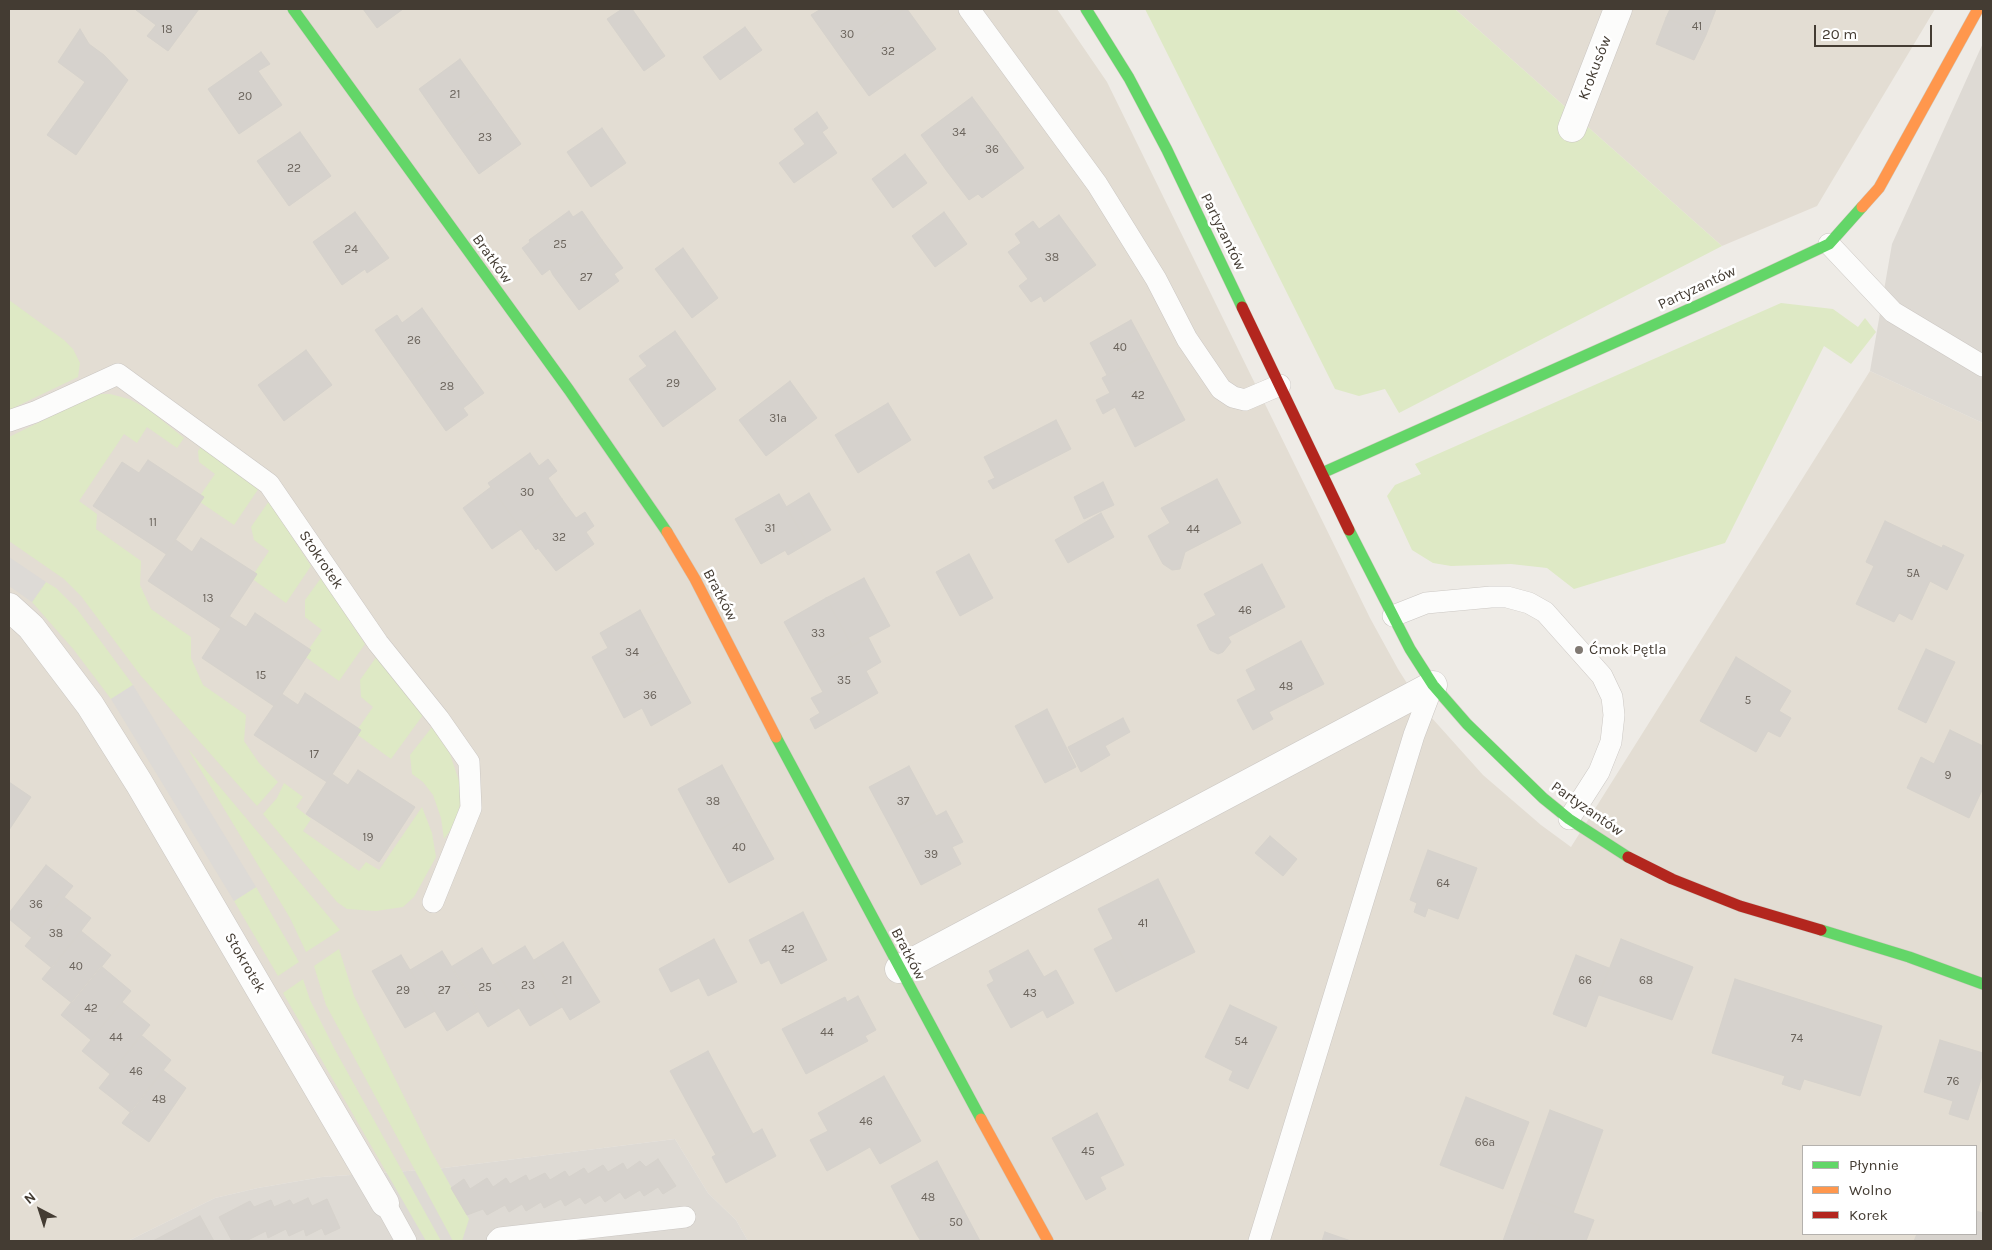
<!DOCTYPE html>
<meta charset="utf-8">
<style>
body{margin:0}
#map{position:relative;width:1992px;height:1250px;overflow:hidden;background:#eeebe6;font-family:Karla,sans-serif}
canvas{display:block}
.frame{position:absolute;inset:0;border:10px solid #443c33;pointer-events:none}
.legend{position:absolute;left:1802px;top:1145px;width:175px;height:90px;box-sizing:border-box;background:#fff;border:1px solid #b4b1ad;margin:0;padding:6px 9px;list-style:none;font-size:15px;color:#443c33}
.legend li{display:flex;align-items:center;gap:10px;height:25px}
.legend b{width:25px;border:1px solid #b4b1ad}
.north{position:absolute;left:15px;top:1185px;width:50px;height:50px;-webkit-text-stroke:4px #fff;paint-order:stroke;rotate:320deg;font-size:14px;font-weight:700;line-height:20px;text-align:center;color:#443c33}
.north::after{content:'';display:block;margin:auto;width:18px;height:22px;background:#443c33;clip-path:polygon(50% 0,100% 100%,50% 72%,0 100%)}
.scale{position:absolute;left:1814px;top:25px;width:118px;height:22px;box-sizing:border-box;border:2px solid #443c33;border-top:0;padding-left:6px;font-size:15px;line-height:18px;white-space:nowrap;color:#443c33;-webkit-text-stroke:4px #fff;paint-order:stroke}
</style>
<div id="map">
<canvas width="1992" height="1250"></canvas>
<div class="frame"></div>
<ul class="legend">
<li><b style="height:6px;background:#63d668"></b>Płynnie</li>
<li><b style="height:6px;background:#ff974d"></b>Wolno</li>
<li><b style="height:6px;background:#b3261e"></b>Korek</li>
</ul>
<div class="north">N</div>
<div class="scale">20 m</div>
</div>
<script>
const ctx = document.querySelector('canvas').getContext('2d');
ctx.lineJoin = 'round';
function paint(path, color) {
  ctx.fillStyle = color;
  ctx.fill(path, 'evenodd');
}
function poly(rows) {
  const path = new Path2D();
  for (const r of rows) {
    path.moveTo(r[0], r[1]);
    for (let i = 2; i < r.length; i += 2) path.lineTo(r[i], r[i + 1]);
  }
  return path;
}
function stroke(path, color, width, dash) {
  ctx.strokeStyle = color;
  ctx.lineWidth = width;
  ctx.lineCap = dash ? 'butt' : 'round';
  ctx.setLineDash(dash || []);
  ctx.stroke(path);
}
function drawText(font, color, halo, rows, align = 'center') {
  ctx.font = font + ' Karla,sans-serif';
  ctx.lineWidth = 5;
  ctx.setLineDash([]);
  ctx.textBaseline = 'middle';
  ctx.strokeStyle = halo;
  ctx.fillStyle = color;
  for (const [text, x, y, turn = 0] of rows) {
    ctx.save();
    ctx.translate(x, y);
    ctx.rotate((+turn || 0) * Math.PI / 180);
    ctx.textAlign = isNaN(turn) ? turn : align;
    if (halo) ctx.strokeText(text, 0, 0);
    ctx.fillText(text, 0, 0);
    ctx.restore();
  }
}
paint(poly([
 [9,9,1057,9,1107,82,1370,618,1398,669,1422,707,1483,775,1541,825,1571,847,1870,371,1983,423,1983,1241,748,1241,736,1220,708,1193,675,1139,436,1169,322,1177,258,1188,215,1198,128,1241,9,1241],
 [1803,1146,1976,1146,1976,1234,1803,1234],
 [1455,9,1935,9,1817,206,1722,246]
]), '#e3ddd3');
paint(poly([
 [1983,43,1983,423,1870,371,1892,244],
 [675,1139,708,1193,736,1220,748,1241,128,1241,215,1198,258,1188,322,1177,436,1169]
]), '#dedad4');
paint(poly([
 [1145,9,1455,9,1722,246,1399,413,1385,389,1359,396,1335,389],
 [9,300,64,340,73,349,80,363,78,377,9,410],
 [1781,303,1833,309,1858,327,1865,318,1876,332,1851,364,1824,346,1725,543,1574,589,1547,568,1511,564,1451,566,1433,563,1412,550,1387,496,1395,485,1421,474,1415,464],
 [97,394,110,394,129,399,148,409,184,438,177,448,147,427,137,443,124,434,79,501,97,514,96,529,141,561,140,585,151,609,191,637,191,658,203,685,246,715,244,741,259,763,278,782,257,806,141,676,81,596,64,579,9,541,9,437],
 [201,447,259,488,234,525,197,500,215,474,199,462,198,451],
 [269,501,311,566,286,603,251,578,269,551,254,540,251,527],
 [321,578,365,644,339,681,304,656,322,630,305,617,305,600],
 [46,582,56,588,77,609,133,685,111,699,74,650,32,602],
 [377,656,423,715,391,759,355,733,373,707,361,697,360,680],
 [432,727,450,754,461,787,460,804,455,824,444,839,441,818,433,795,423,782,412,774,410,755],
 [188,749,340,930,306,952,290,918],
 [284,783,303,797,296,807,311,819,303,831,359,871,366,862,379,870,422,807,432,833,436,857,414,897,403,907,376,911,347,909,337,902,263,814,277,798],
 [256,887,299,962,278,976,234,901],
 [339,949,354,996,430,1149,469,1219,462,1241,453,1241,326,1005,314,966],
 [303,979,310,1000,334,1048,441,1241,426,1241,283,993]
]), '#dee9c5');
paint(poly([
 [9,557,46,582,32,602,9,586],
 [133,685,256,887,234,901,111,699]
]), '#dddad6');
const building = poly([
 [137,9,199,9,168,51,147,36,156,25,136,10,137,9],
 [363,9,403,9,377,28,363,9],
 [622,9,632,9,665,56,644,71,607,19,622,9],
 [821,9,904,9,840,56,811,15,821,9],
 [904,9,907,9,936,49,869,96,840,56,904,9],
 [1670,9,1716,9,1706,35,1666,18,1670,9],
 [1666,18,1706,35,1694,60,1656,44,1666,18],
 [745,27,762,50,720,80,703,57,745,27],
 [80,29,89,44,104,55,128,80,76,155,47,135,85,82,58,62,80,29],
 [261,52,270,64,258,71,282,105,239,134,208,89,261,52],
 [460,59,491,102,449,132,419,89,460,59],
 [972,97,998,132,946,170,921,135,972,97],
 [491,102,521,144,479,174,449,132,491,102],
 [817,112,828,128,822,132,837,153,794,183,779,163,805,144,794,129,817,112],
 [602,128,626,163,591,187,567,152,602,128],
 [300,132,331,176,289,206,257,161,300,132],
 [998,132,1024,168,982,198,978,194,969,200,946,170,998,132],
 [905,154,927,183,893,208,872,179,905,154],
 [569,211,573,217,582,211,602,240,553,275,550,269,542,275,522,248,530,242,529,240,569,211],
 [355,212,389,258,367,273,365,269,342,285,313,242,355,212],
 [944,212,967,244,935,267,912,236,944,212],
 [1059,215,1096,265,1044,302,1041,296,1031,302,1019,286,1028,279,1008,252,1021,243,1015,234,1033,221,1039,229,1059,215],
 [602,240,623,268,614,274,619,281,579,310,553,275,602,240],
 [683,248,718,298,692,318,655,269,683,248],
 [422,308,453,351,411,381,375,330,397,315,402,323,422,308],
 [1131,320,1149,353,1107,375,1090,343,1131,320],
 [675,331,716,389,663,427,629,379,647,366,639,356,675,331],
 [306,350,332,385,284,421,258,385,306,350],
 [453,351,484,393,463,408,468,415,446,431,411,381,453,351],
 [1149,353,1185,420,1135,447,1115,407,1103,414,1096,400,1110,393,1102,378,1149,353],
 [790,381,817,418,766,456,739,420,790,381],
 [888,403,911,440,858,473,835,435,888,403],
 [1056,420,1071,449,993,489,988,481,995,478,984,457,1056,420],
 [530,453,539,466,548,459,557,471,548,478,562,499,521,529,488,483,530,453],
 [148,460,204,497,166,554,93,506,122,462,139,473,148,460],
 [1217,479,1241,523,1185,552,1180,569,1172,570,1163,564,1148,536,1170,523,1161,508,1217,479],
 [1103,482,1114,505,1084,519,1074,497,1103,482],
 [491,487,521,529,492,549,463,508,491,487],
 [809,493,831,530,788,555,785,550,805,539,786,507,809,493],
 [779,494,805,539,761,564,735,519,779,494],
 [562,499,576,518,585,512,594,526,586,532,594,544,556,571,538,548,536,550,521,529,562,499],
 [1101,513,1114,537,1068,563,1055,540,1101,513],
 [1885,521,1942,548,1943,545,1964,555,1947,590,1930,581,1912,620,1899,613,1894,622,1856,604,1874,566,1866,562,1885,521],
 [201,538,257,574,221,629,148,581,176,540,192,552,201,538],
 [969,554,993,598,960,616,936,572,969,554],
 [1262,564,1285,607,1228,637,1231,642,1223,652,1218,654,1210,650,1197,625,1216,615,1204,594,1262,564],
 [864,578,890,626,852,646,826,598,864,578],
 [826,598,852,646,810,669,784,622,826,598],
 [640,610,666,658,609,689,592,657,608,648,600,633,640,610],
 [255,613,311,650,274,706,202,658,229,616,246,627,255,613],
 [868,637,881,662,866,671,878,693,815,729,810,719,820,713,811,698,823,692,810,669,868,637],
 [1301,641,1324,684,1269,712,1273,719,1253,730,1237,700,1256,690,1246,670,1301,641],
 [1926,649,1955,662,1926,723,1898,709,1926,649],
 [1736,657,1791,691,1779,711,1791,718,1780,737,1768,731,1756,752,1700,721,1736,657],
 [666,658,691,703,651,726,642,708,624,718,609,689,666,658],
 [305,693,361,730,327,782,254,735,282,694,298,705,305,693],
 [1047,709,1076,767,1045,783,1015,726,1047,709],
 [1123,718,1130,732,1105,746,1110,755,1081,772,1068,747,1123,718],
 [1950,730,1983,746,1983,788,1969,818,1907,788,1921,757,1934,764,1950,730],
 [722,765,749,814,704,838,678,789,722,765],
 [909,766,936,816,896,837,869,787,909,766],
 [358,770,415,807,379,862,306,814,332,774,348,785,358,770],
 [9,782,31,797,9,830,9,782],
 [946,811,963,842,952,847,961,864,921,885,896,837,946,811],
 [749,814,774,859,729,883,704,838,749,814],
 [1270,836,1297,859,1283,876,1255,853,1270,836],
 [1428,850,1477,868,1458,919,1428,908,1425,917,1414,912,1417,903,1410,900,1428,850],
 [46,865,73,886,32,938,9,919,9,913,46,865],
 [1158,879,1195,952,1135,982,1098,909,1158,879],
 [64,897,91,918,52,968,25,946,64,897],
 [803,912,827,960,781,984,769,960,761,964,749,940,803,912],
 [81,931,111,955,72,1003,42,979,81,931],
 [714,939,737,982,708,996,699,978,671,992,659,969,714,939],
 [1113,939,1135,982,1116,992,1094,949,1113,939],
 [1621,939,1693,967,1672,1020,1599,995,1621,939],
 [563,942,600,1002,570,1020,534,960,563,942],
 [525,946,562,1007,530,1026,493,965,525,946],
 [482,948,519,1008,488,1027,451,967,482,948],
 [1028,950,1044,977,1056,970,1074,1003,1047,1018,1043,1010,1011,1028,987,985,994,981,989,971,1028,950],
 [442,951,479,1011,447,1031,410,970,442,951],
 [401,955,435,1011,405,1028,372,971,401,955],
 [1576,955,1609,968,1586,1027,1553,1014,1576,955],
 [101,966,131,991,91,1040,61,1015,101,966],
 [1735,979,1882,1026,1860,1096,1804,1079,1800,1090,1782,1084,1785,1076,1712,1053,1735,979],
 [858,996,876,1030,865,1036,868,1041,806,1074,782,1029,845,997,847,1002,858,996],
 [122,1002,150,1025,110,1074,82,1051,122,1002],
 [1230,1005,1277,1027,1248,1089,1229,1080,1233,1071,1205,1057,1230,1005],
 [141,1035,171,1060,131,1113,99,1088,141,1035],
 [1940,1040,1983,1053,1983,1073,1968,1120,1949,1114,1953,1101,1924,1092,1940,1040],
 [708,1051,753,1134,716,1155,670,1071,708,1051],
 [163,1070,186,1088,149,1142,122,1123,163,1070],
 [884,1076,921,1141,880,1164,870,1147,827,1171,810,1140,828,1131,818,1113,884,1076],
 [1466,1097,1529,1122,1503,1189,1440,1165,1466,1097],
 [1550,1110,1603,1130,1573,1213,1520,1194,1550,1110],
 [1097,1113,1124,1165,1100,1177,1106,1189,1086,1200,1052,1138,1097,1113],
 [762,1129,776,1156,726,1183,712,1157,762,1129],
 [658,1159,676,1186,663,1194,658,1187,644,1196,640,1190,625,1199,620,1192,605,1202,600,1195,585,1204,580,1197,565,1206,561,1199,544,1208,541,1202,526,1211,522,1204,509,1212,505,1205,487,1215,483,1209,467,1215,451,1188,464,1179,470,1189,487,1178,493,1187,506,1178,510,1184,526,1175,529,1181,545,1173,550,1180,565,1171,569,1177,584,1168,588,1174,603,1165,608,1172,623,1163,627,1170,640,1161,646,1167,658,1159],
 [937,1161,964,1211,917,1235,891,1186,937,1161],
 [1520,1194,1594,1220,1586,1241,1553,1241,1537,1236,1540,1226,1512,1216,1520,1194],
 [308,1198,312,1206,327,1199,340,1228,325,1235,322,1228,306,1236,304,1229,289,1236,286,1229,268,1238,266,1231,246,1241,232,1241,219,1217,250,1201,254,1207,271,1200,274,1207,290,1200,293,1205,308,1198],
 [964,1211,980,1241,921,1241,917,1235,964,1211],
 [1976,1211,1983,1213,1981,1241,1945,1241,1948,1234,1976,1234,1976,1211],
 [200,1216,214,1241,153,1241,200,1216],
 [1512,1216,1540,1226,1535,1241,1503,1241,1512,1216],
 [1325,1232,1351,1241,1322,1241,1325,1232],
 [1917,1234,1948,1234,1945,1241,1914,1241,1917,1234],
 [1537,1236,1553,1241,1535,1241,1537,1236]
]);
paint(building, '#d6d2cd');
stroke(building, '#d6d2cc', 1);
const lane = poly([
 [969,9,1097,184,1156,279,1187,339,1221,389,1233,397,1245,400,1280,385],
 [1829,244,1893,312,1983,366],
 [9,421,35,412,118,374,269,484,378,643,439,719,469,762,471,808,433,902],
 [1393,616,1426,603,1491,597,1507,597,1529,603,1545,612,1602,676,1612,697,1614,715,1611,742,1599,772,1569,819],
 [385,1203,406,1241],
 [497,1241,500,1238,685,1217],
 [1259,1241,1414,735,1433,685]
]);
const street = poly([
 [1572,128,1618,9],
 [9,607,31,627,90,705,139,783,385,1203],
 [899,969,1433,685]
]);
const fast = poly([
 [293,9,569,390,667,532],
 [1086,9,1129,78,1167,150,1242,307],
 [1322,473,1703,303,1829,244,1862,207],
 [1349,530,1410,649,1433,685,1467,724,1543,798,1569,819,1628,857],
 [776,737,981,1119],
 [1821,930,1909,957,1983,984]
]);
const slow = poly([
 [1862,207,1879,188,1978,9],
 [667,532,695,579,776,737],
 [981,1119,1048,1241]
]);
const jam = poly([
 [1242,307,1349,530],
 [1628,857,1672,879,1740,906,1821,930]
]);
stroke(lane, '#cbc7c3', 22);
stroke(street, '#cbc7c3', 29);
stroke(fast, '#cfc9be', 12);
stroke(slow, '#cfc9be', 12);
stroke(jam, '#cfc9be', 12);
stroke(lane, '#fcfcfb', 21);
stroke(street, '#fcfcfb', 28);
stroke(fast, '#63d668', 11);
stroke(slow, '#ff974d', 11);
stroke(jam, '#b3261e', 11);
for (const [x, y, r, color] of [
 [1579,650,5,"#807972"]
]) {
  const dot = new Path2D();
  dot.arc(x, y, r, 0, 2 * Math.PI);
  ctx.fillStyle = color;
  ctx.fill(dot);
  stroke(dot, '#fff', 2);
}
drawText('12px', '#6a635b', null, [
 ["41",1697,27],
 ["18",167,30],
 ["30",847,35],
 ["32",888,52],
 ["21",455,95],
 ["20",245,97],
 ["34",959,133],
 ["23",485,138],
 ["36",992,150],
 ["22",294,169],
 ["25",560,245],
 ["24",351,250],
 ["38",1052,258],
 ["27",586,278],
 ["26",414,341],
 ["40",1120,348],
 ["29",673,384],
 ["28",447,387],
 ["42",1138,396],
 ["31a",778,419],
 ["30",527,493],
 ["11",153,523],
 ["31",770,529],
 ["44",1193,530],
 ["32",559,538],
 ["5A",1913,574],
 ["13",208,599],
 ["46",1245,611],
 ["33",818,634],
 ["34",632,653],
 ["15",261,676],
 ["35",844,681],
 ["48",1286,687],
 ["36",650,696],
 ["5",1748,701],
 ["17",314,755],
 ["9",1948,776],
 ["38",713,802],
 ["37",903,802],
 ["19",368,838],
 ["40",739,848],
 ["39",931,855],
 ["64",1443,884],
 ["36",36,905],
 ["41",1143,924],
 ["38",56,934],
 ["42",788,950],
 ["40",76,967],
 ["21",567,981],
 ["66",1585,981],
 ["68",1646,981],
 ["23",528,986],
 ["25",485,988],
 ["29",403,991],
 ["27",444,991],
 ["43",1030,994],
 ["42",91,1009],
 ["44",827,1033],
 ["44",116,1038],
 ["74",1797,1039],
 ["54",1241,1042],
 ["46",136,1072],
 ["76",1953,1082],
 ["48",159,1100],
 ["46",866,1122],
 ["66a",1485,1143],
 ["45",1088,1152],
 ["48",928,1198],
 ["50",956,1223]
]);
drawText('15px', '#443c33', '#fff', [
 ["Krokusów",1595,68,-69],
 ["Partyzantów",1223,232,64],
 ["Bratków",492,259,54],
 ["Partyzantów",1697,288,-25],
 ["Stokrotek",321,560,56],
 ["Bratków",720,595,62],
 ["Partyzantów",1587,809,35],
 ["Bratków",908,954,62],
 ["Stokrotek",245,963,60]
]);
drawText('15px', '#443c33', '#fff', [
 ["Ćmok Pętla",1589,650]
], 'left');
</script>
